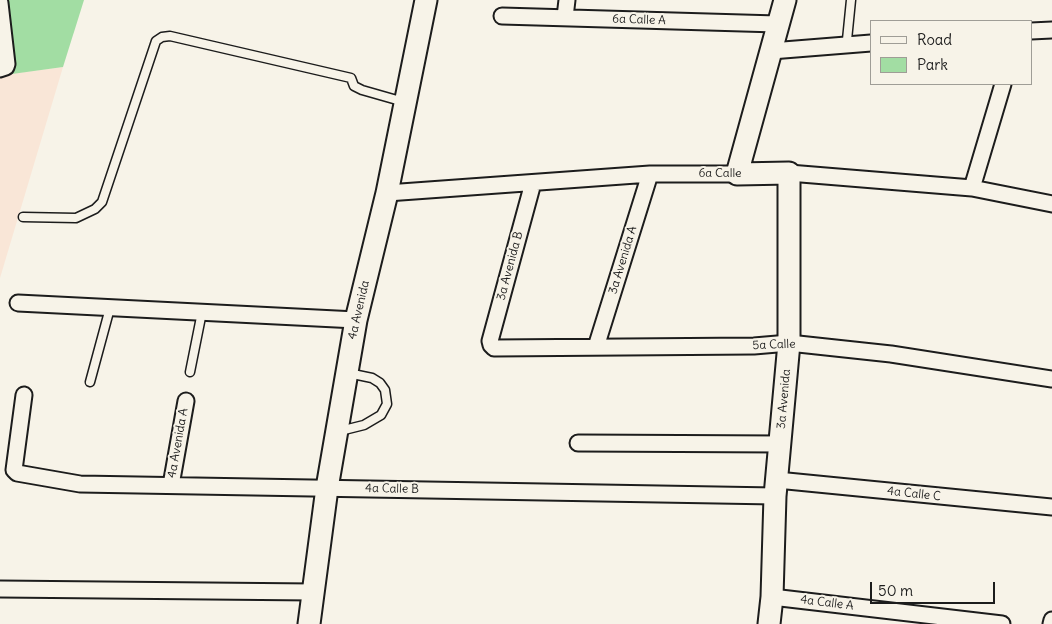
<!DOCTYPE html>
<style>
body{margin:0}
#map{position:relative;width:1052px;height:624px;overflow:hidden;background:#f7f3e8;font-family:Delius,sans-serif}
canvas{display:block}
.legend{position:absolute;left:870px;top:20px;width:162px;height:65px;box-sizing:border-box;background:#f7f3e8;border:1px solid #9f9d96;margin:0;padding:6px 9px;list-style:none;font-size:15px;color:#1c1c1c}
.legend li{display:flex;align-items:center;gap:10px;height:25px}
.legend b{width:25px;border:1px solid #9f9d96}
.scale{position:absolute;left:870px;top:582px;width:125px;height:22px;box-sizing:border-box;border:2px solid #1c1c1c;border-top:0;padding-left:6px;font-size:15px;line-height:18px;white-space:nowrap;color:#1c1c1c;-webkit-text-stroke:4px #f7f3e8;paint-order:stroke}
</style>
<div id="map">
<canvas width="1052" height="624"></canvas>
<ul class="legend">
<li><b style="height:6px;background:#f7f3e8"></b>Road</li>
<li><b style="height:14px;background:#a2dda3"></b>Park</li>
</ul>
<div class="scale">50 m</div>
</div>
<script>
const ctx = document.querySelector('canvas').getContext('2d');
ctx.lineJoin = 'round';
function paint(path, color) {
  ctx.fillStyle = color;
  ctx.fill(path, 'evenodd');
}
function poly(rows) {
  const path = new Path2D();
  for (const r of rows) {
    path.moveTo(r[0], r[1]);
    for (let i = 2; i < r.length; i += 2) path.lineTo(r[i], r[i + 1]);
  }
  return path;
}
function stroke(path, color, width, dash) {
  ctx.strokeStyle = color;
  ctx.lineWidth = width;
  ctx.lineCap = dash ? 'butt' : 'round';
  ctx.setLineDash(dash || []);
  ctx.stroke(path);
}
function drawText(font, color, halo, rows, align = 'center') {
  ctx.font = font + ' Delius,sans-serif';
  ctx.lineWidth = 4;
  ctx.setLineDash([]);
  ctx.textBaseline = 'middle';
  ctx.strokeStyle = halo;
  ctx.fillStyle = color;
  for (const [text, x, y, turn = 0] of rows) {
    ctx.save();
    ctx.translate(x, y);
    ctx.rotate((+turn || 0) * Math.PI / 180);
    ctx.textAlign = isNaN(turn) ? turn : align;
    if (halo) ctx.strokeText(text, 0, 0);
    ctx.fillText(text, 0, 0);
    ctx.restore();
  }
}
paint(poly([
 [63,67,0,278,0,75]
]), '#f9e6d7');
paint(poly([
 [5,0,84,0,63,67,12,74]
]), '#a2dda3');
const lane = poly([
 [847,40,851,0],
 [23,217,76,218,95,209,102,202,156,41,162,37,170,36,351,78,354,86,362,90,404,102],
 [190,372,202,312],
 [90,382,110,308],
 [340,431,364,425,381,415,387,404,385,390,380,383,372,378,348,373]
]);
const street = poly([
 [0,3,7,64,6,67,0,69],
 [502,16,777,24],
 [565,17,567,0],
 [1031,31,1052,30],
 [771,51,871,43],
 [789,173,972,188,1052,204],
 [533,183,490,341,491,345,494,348,754,346,789,343,891,354,1052,379],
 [972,188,1003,84],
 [387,193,650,174,737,174],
 [18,303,356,320],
 [596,347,650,174],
 [24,395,14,470,17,473,80,484,775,496],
 [578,443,781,444],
 [777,480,1052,507],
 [171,485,186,401],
 [0,589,313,592],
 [772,597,1002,624],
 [1051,624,1052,620]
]);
const secondary = poly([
 [309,624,327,488,356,320,387,193,426,0],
 [769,624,772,597,775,496,789,343,789,173,737,174,785,0]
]);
stroke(lane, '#1c1c1c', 11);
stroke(street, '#1c1c1c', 19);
stroke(secondary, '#1c1c1c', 25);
stroke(lane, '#f7f3e8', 8);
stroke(street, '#f7f3e8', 15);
stroke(secondary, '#f7f3e8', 21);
drawText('12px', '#1c1c1c', '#f7f3e8', [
 ["6a Calle A",639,20,2],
 ["6a Calle",720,174],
 ["3a Avenida A",623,260,-73],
 ["3a Avenida B",510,266,-75],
 ["4a Avenida",359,310,-77],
 ["5a Calle",774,345,-2],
 ["3a Avenida",784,399,-85],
 ["4a Avenida A",178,443,-80],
 ["4a Calle B",392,489,1],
 ["4a Calle C",914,494,6],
 ["4a Calle A",827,603,7]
]);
</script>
